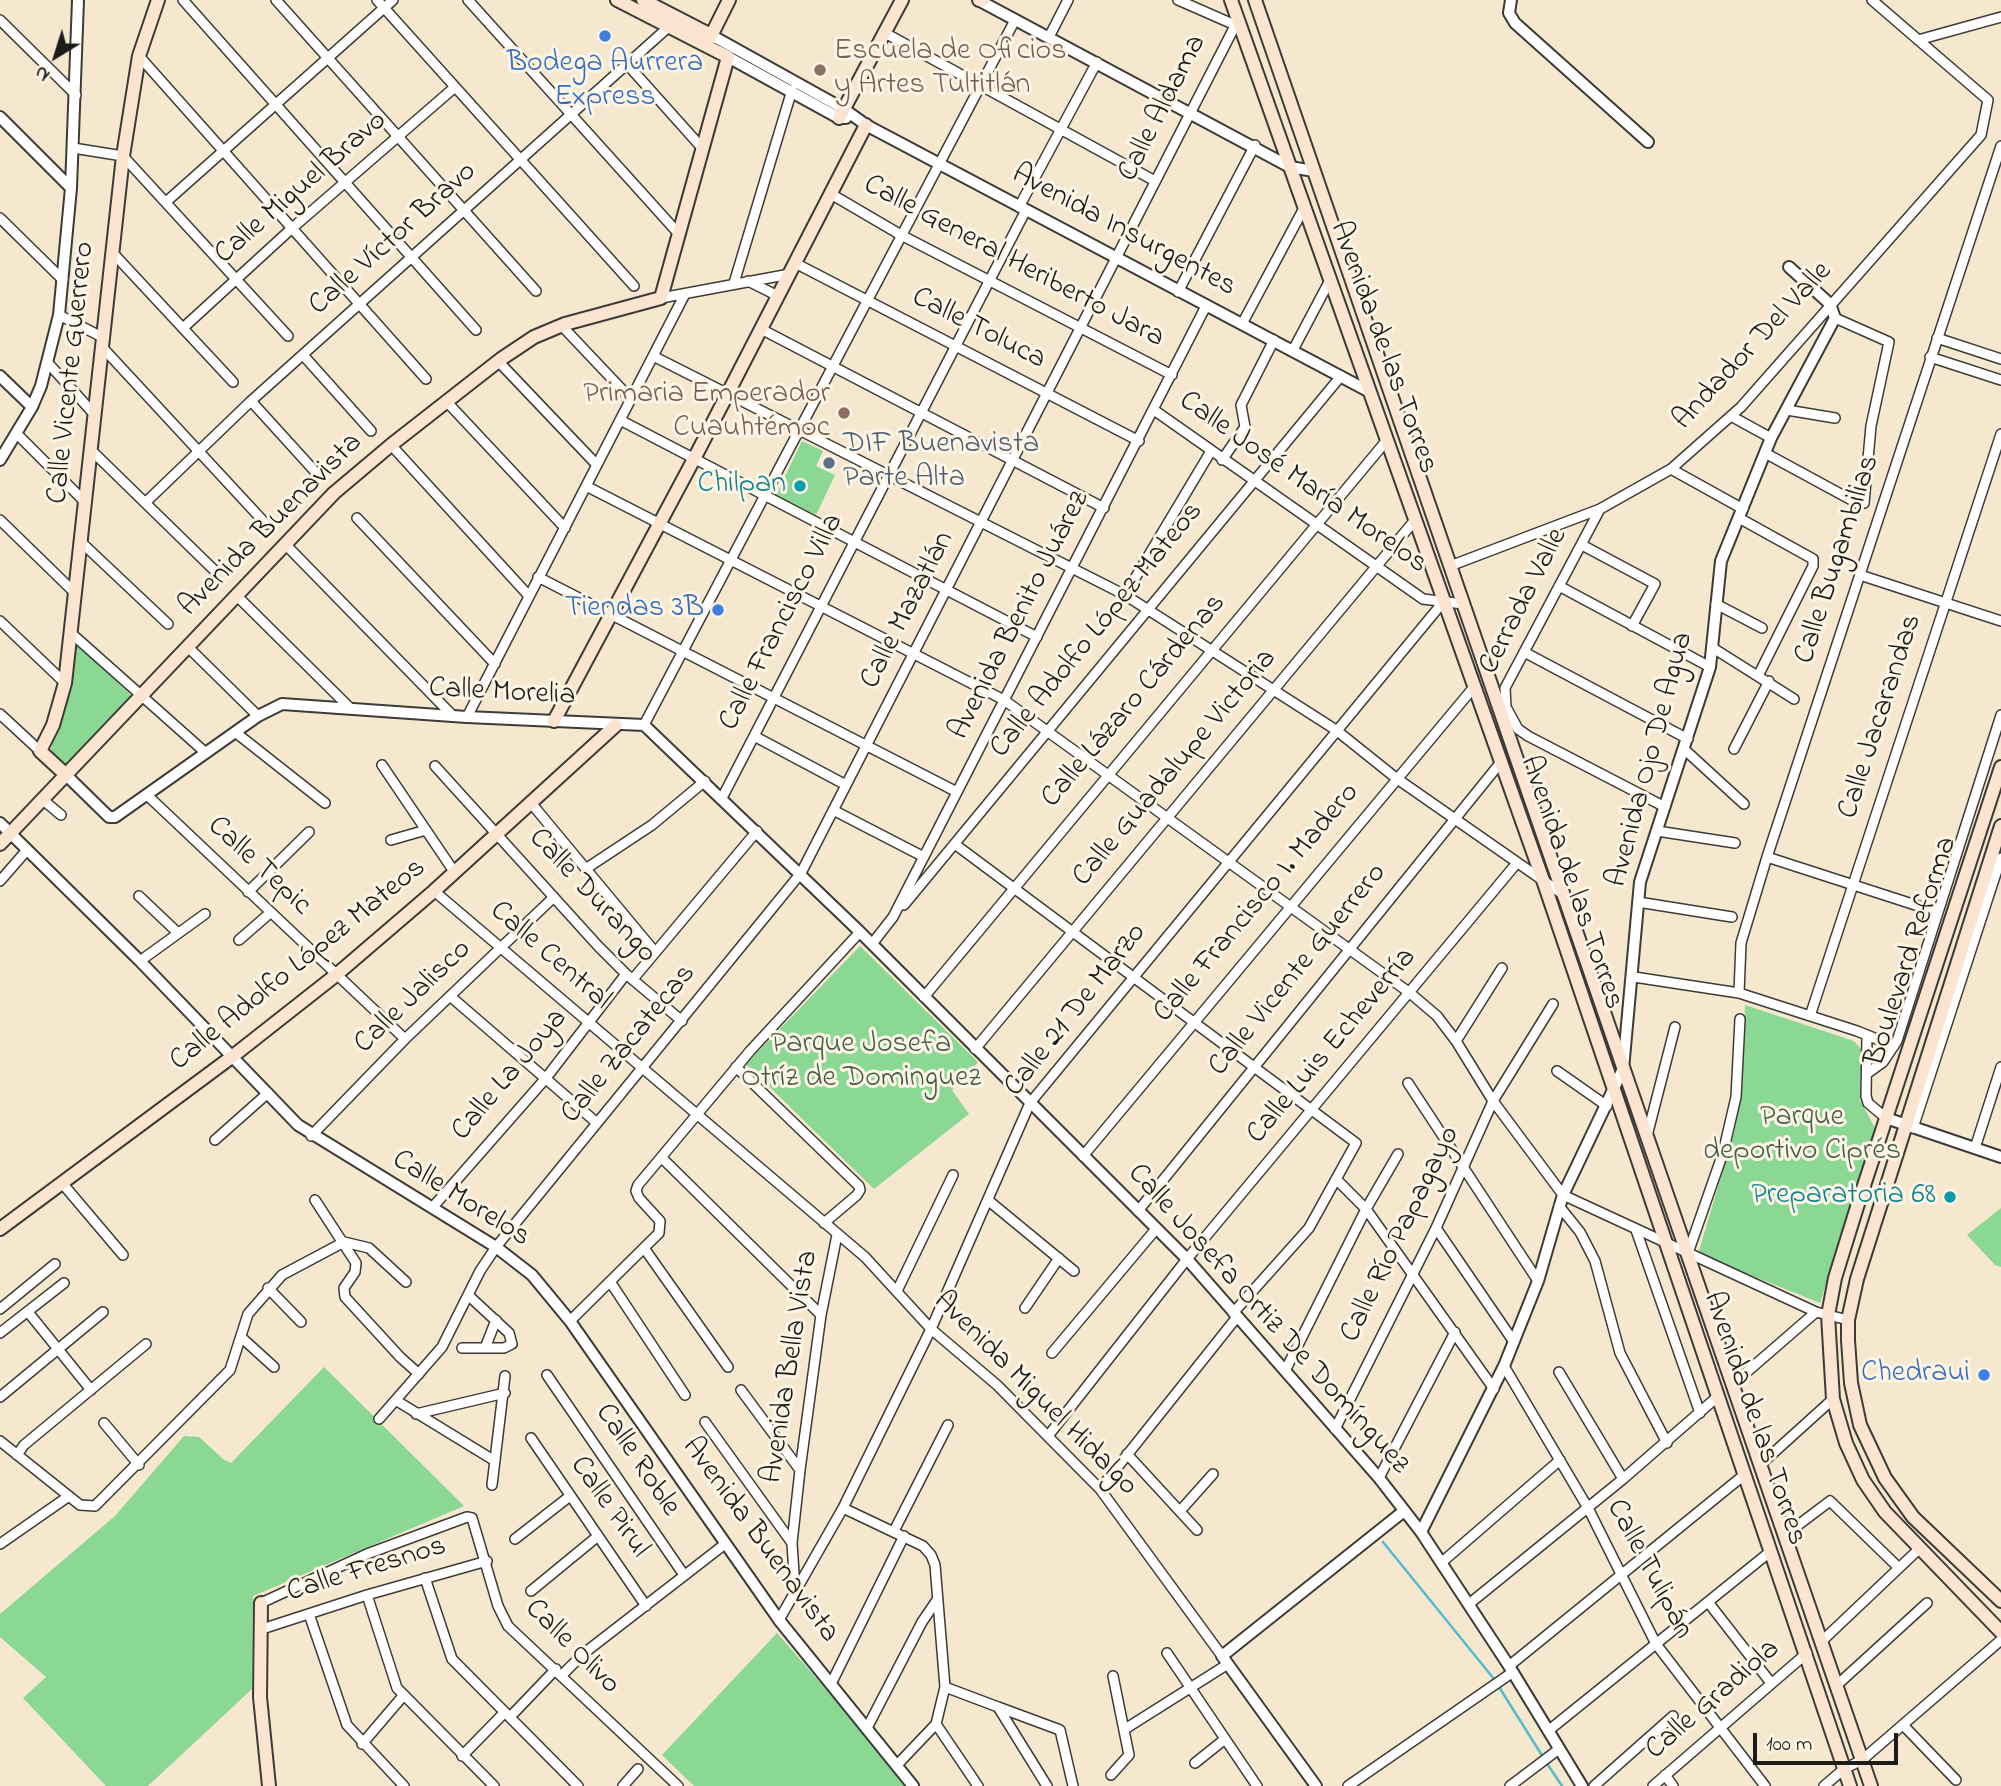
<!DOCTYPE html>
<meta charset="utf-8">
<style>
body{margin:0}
#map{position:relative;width:2001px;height:1786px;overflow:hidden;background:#f5e8ce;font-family:"Indie Flower",sans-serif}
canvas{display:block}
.north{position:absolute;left:21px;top:21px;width:70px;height:70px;-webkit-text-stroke:5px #fcf5e5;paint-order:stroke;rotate:218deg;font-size:19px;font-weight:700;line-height:28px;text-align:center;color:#1c1c1c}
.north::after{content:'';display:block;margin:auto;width:24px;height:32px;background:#1c1c1c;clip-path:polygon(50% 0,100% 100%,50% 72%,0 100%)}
.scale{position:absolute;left:1753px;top:1733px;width:145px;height:32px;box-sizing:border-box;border:4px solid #1c1c1c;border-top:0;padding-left:9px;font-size:21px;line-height:24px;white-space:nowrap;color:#1c1c1c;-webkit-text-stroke:5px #fcf5e5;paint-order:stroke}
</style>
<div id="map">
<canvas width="2001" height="1786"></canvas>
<div class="north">N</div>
<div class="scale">100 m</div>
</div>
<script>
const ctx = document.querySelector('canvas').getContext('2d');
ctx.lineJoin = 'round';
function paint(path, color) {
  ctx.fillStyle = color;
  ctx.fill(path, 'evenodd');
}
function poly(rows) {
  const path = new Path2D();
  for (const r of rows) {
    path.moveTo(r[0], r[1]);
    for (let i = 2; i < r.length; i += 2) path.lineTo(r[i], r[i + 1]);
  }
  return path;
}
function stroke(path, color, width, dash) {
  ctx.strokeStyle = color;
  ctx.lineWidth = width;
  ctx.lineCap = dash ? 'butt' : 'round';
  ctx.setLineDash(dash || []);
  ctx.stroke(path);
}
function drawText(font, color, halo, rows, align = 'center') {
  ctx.font = font + ' "Indie Flower",sans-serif';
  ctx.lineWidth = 6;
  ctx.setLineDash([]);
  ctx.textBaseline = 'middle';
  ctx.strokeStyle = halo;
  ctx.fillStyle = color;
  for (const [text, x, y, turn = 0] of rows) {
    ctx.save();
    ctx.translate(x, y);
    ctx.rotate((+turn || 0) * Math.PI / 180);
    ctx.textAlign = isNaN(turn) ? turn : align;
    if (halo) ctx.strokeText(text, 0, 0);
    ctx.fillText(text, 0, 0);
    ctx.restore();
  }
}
paint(poly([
 [802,441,823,451,816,466,835,475,816,515,776,495],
 [76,643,134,698,66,771,49,755,69,693],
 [860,946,978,1062,952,1090,969,1114,874,1189,746,1064],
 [1745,1005,1854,1041,1861,1049,1860,1100,1875,1128,1820,1303,1698,1254,1734,1133,1742,1090],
 [2001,1208,2001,1267,1995,1265,1967,1235],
 [324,1367,464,1506,253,1596,252,1689,148,1786,106,1786,23,1698,46,1677,0,1637,0,1614,115,1516,184,1436,199,1437,223,1459,231,1463],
 [777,1633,852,1719,904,1786,694,1786,662,1755]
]), '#8bd794');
stroke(poly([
 [1383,1542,1494,1679,1543,1757],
 [1546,1762,1562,1786]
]), '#52bbd0', 2.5);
const minor = poly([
 [183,0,476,330],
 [276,0,536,291],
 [377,0,634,286],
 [468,0,678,233],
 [1178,0,1235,25],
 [0,20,76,95],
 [885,33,1155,181],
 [1049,37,1068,0],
 [1918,40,2001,17],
 [139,56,426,379],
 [627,64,703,149],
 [73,148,123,156,288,336],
 [831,194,901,235,1172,375],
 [166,202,393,0],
 [1019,207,1097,62],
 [0,218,63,280],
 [112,252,233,382],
 [795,263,1139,441],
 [748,281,778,296],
 [734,283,792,90],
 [1178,292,1255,145],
 [661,298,790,274],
 [59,315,104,338],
 [1242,324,1304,208],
 [561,325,631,399],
 [183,328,290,230,455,87],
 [761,329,1104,508],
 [1937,338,2001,359],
 [103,348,266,524],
 [1293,350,1330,280],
 [303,355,371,431],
 [653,356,1125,595,1336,730,1396,778,1564,895],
 [1930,357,2001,380],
 [498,361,597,465],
 [48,363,94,414],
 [251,401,320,477],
 [446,401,565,528],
 [1154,410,1423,599,1463,604],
 [1787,410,1835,418],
 [1731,416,1771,438],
 [620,420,1037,637],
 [16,433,86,503],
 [391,445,529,596],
 [91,450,214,570],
 [1765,453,1859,504,1864,503,1871,426,1889,342,1835,318],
 [1222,460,1245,427,1241,405,1274,340],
 [1671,469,1743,509],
 [586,486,1004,700,1410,993,1437,1016,1456,1041,1493,1101,1563,1195,1816,1312,1848,1320],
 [146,502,251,401,673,23],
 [1600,509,1505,688,1506,707,1518,729,1528,736,1665,807],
 [357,518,495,664],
 [1739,518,1813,559,1813,566,1759,674],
 [0,520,75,593],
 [81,542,168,624],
 [285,544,453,716],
 [1582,545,1655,584,1632,626],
 [1450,566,1600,509,1671,469,1741,407,1981,135,1988,100,1872,0],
 [1860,575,2001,621],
 [538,577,957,792],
 [1559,586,1710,667],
 [1125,595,1211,451],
 [237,596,350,708],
 [1716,604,1762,628],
 [0,621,65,683],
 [71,633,206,753],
 [188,647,258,716],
 [1713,648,1794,699],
 [1524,652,1688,739],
 [0,714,40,751],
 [467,717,685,294],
 [644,725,1015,20],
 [235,732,325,803],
 [754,736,846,785],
 [1734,749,1769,681],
 [1685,750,1744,804],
 [382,765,455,873],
 [435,766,598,946,626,974,682,1021],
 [147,795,405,1039],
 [722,798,1026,210],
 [42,799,61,815],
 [531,803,655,952],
 [833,810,924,857],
 [1657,831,1735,843],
 [391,840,426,830],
 [956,845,1356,1143,1309,1228,1233,1313],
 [1767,857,1937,912],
 [587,868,652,825,705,781],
 [0,881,27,850],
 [434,891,865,1257,931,1329,997,1385,1100,1489,1222,1656],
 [248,892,309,832],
 [139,896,178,933],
 [1638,902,1732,917],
 [904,905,1341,376],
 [239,940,270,913],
 [872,944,893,917,1206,306],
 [140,961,205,914],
 [1634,977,1739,993,1857,1031,1894,1046],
 [633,979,757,831],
 [1739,993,1741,943,1767,857,2001,146],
 [450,996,597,1123],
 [924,997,1387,440],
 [1810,1016,2001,434],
 [1867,1037,1866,1096,1868,1103,1886,1118],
 [1456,1041,1502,968],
 [975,1049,1415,520],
 [736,1067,859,1186,860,1190,857,1195,824,1223],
 [1557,1071,1607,1106],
 [1869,1072,1883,1062,1897,1041,2001,715],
 [1408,1083,1538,1281],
 [1913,1128,2001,858],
 [311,1136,405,1039,554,897],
 [1647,1136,1675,1027],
 [215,1140,268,1093],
 [1975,1148,2001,1067],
 [1083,1156,1474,687],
 [662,1158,821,1315],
 [1336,1179,1366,1209,1494,1389],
 [62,1183,123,1255],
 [315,1200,356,1263,355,1272,344,1288,345,1297,400,1357,419,1374],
 [989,1201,1074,1271],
 [1559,1206,1580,1232,1595,1261,1620,1353,1667,1443],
 [432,1208,546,1078,626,974],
 [1138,1211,1501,762],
 [1436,1228,1514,1342],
 [1636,1230,1700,1413],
 [644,1248,728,1367],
 [1688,1253,1723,1153,1736,1097,1740,1019],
 [611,1283,685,1395],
 [268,1288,301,1322],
 [897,1291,953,1175],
 [1025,1308,1059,1258],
 [0,1309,55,1264],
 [28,1312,91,1390],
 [570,1321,659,1233,660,1221,639,1198,636,1191,638,1185,750,1051,860,932],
 [0,1333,64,1283],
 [241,1337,274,1367],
 [462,1348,504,1348,512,1344,509,1333,468,1295],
 [485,1348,496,1320],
 [1052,1353,1156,1229],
 [1504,1366,1588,1508,1656,1644,1765,1786],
 [1285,1371,1366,1209,1398,1154],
 [1559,1372,1623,1479],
 [547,1375,684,1575],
 [1733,1384,1816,1312],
 [741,1390,800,1470],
 [0,1397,103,1312],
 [397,1401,495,1461],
 [416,1414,505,1393],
 [379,1419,442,1347,480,1271,496,1247,801,873,1238,20],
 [705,1422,792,1543],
 [104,1423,139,1465],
 [1335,1429,1436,1228,1493,1101,1553,1004],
 [1048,1436,1187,1259,1516,864],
 [531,1438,646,1606],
 [0,1441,80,1505,95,1506,230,1370,248,1314,282,1275,344,1242,369,1248,406,1282],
 [1127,1454,1197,1530],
 [17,1455,24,1445,146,1344],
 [1760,1465,1833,1399],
 [1379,1478,1455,1332],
 [492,1485,505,1376],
 [1100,1489,1237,1317],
 [843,1508,923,1546,931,1555,935,1565,945,1687,936,1724,897,1765],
 [1180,1511,1213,1474],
 [894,1531,948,1425],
 [1785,1535,1830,1501,1899,1568],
 [515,1539,570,1496],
 [0,1544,69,1496],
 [1441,1563,1560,1460],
 [425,1578,452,1659,578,1786],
 [795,1589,792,1543,800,1470,821,1315,837,1235],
 [531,1591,598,1536],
 [367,1595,397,1688,494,1786],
 [1708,1602,1771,1683],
 [261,1603,367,1554,467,1517,472,1518,498,1606,508,1626,678,1786],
 [1469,1604,1623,1479,1716,1398],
 [309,1614,347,1725,404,1786],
 [779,1620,843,1508,931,1329,1030,1103,1444,601],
 [262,1629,367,1595,487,1561],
 [1822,1641,1919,1549],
 [1167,1653,1257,1786],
 [1509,1666,1744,1475],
 [562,1675,583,1654,725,1544],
 [831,1684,904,1536],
 [1836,1686,1927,1603],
 [945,1687,998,1707,1047,1786],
 [998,1707,1060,1730,1073,1786],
 [510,1717,556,1669],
 [936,1724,978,1786],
 [1903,1725,1956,1780],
 [867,1728,922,1622,937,1600],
 [1125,1729,1228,1664],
 [1548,1731,1771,1551],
 [362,1744,403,1696],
 [462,1756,505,1712],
 [1195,1763,1225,1739],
 [1111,1775,1129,1755,1113,1676],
 [1665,1775,1673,1786],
 [623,1786,638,1769],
 [1348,1786,1513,1672],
 [1510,1786,1559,1749],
 [1594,1786,1673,1716],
 [1653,1786,1807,1653],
 [1824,1786,1844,1769,1862,1760,2001,1640]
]);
const tertiary = poly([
 [1511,0,1509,13,1515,23,1648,142],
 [982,2,1290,167,1314,171],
 [711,35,844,109,866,125,1370,392],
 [728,57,839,118,846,118],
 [0,117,71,188],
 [0,376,32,407],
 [0,460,32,407,41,386,59,315,71,188,78,0],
 [65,774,109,817,115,817,258,716,282,704,467,717,644,725,860,932,1187,1259,1379,1478,1421,1532,1509,1666,1582,1786],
 [0,823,140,961,298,1125,496,1247,532,1275,570,1321,779,1620,913,1786],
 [1886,1118,2001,1157],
 [1421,1532,1504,1366,1538,1281,1563,1195,1623,1069,1640,882,1710,667,1721,561,1771,438,1835,318,1830,304,1789,267],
 [1316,1786,1222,1656,1404,1511]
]);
const secondary = poly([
 [643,0,711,35],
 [979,0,983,0],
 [1231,0,1544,883,1850,1786],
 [1255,0,1871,1786],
 [709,40,729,0],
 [839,118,902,0],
 [554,721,694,459,866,125],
 [2001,767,1857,1207,1835,1278,1828,1315,1833,1399,1846,1443,1863,1480,1885,1512,2001,1632],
 [65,774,40,751,53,725,65,683,123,156,139,56,158,0],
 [2001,826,1857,1279,1848,1320,1848,1340,1851,1383,1860,1425,1885,1478,1913,1517,2001,1601],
 [0,844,334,493,391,445,501,359,534,337,565,324,661,298,728,57,617,0],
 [0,1229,233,1056,336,975,434,891,616,725],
 [261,1603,260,1697,269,1786]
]);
stroke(minor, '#3d3b37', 12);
stroke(tertiary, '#3d3b37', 14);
stroke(secondary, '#3d3b37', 16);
stroke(minor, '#fff', 9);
stroke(tertiary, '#fff', 10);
stroke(secondary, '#fce5d0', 12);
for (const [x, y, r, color] of [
 [605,36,7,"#3f7fe0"],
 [820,70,7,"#8d6e63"],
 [844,413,7,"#8d6e63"],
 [829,463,7,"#5c6f8a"],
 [800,486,7,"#0f9aa8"],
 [718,610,7,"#3f7fe0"],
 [1950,1197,7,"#0f9aa8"],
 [1984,1375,7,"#3f7fe0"]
]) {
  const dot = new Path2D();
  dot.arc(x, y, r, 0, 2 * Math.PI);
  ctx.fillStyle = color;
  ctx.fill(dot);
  stroke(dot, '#fcf5e5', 2.5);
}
drawText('30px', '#785e54', '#fcf5e5', [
 ["Escuela de Oficios",834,53],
 ["y Artes Tultitlán",834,87],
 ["Primaria Emperador",830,396,"right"],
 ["Cuauhtémoc",830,430,"right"]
], 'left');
drawText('30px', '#366cbe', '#fcf5e5', [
 ["Bodega Aurrera",605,65,"center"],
 ["Express",605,99,"center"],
 ["Tiendas 3B",704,610],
 ["Chedraui",1970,1375]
], 'right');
drawText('30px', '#1c1c1c', '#fcf5e5', [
 ["Calle Aldama",1164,109,-63],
 ["Calle Miguel Bravo",302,189,-41],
 ["Avenida Insurgentes",1123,232,28],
 ["Calle Víctor Bravo",394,240,-42],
 ["Calle General Heriberto Jara",1013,263,28],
 ["Calle Toluca",978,330,27],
 ["Andador Del Valle",1754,347,-47],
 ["Avenida de las Torres",1382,348,70],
 ["Calle Vicente Guerrero",73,373,-84],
 ["Calle José María Morelos",1302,484,35],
 ["Avenida Buenavista",272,526,-45],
 ["Calle Bugambilias",1839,560,-72],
 ["Cerrada Valle",1525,602,-63],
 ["Calle Mazatlán",909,611,-63],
 ["Avenida Benito Juárez",1021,616,-63],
 ["Calle Francisco Villa",783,623,-63],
 ["Calle Adolfo López Mateos",1098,631,-51],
 ["Calle Morelia",502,694,3],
 ["Calle Lázaro Cárdenas",1135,702,-50],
 ["Calle Jacarandas",1882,717,-72],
 ["Avenida Ojo De Agua",1652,760,-75],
 ["Calle Guadalupe Victoria",1176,769,-50],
 ["Calle Tepic",258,867,43],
 ["Avenida de las Torres",1570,883,71],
 ["Calle Durango",591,897,47],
 ["Calle Francisco I. Madero",1258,904,-50],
 ["Boulevard Reforma",1913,952,-72],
 ["Calle Central",549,957,41],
 ["Calle Adolfo López Mateos",299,966,-39],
 ["Calle Vicente Guerrero",1299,971,-51],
 ["Calle Jalisco",414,998,-44],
 ["Calle 21 De Marzo",1077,1011,-52],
 ["Calle Zacatecas",630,1045,-51],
 ["Calle Luis Echeverría",1333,1047,-50],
 ["Calle La Joya",511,1076,-50],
 ["Calle Morelos",460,1200,32],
 ["Calle Río Papagayo",1402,1235,-64],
 ["Calle Josefa Ortiz De Domínguez",1267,1320,48],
 ["Avenida Bella Vista",792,1367,-81],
 ["Avenida Miguel Hidalgo",1034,1395,45],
 ["Avenida de las Torres",1753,1419,71],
 ["Calle Roble",636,1461,56],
 ["Calle Pirul",608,1508,55],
 ["Avenida Buenavista",759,1541,54],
 ["Calle Tulipán",1648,1570,62],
 ["Calle Fresnos",367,1571,-17],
 ["Calle Olivo",571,1648,45],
 ["Calle Gradiola",1714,1701,-41]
]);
drawText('30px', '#4e5e75', '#fcf5e5', [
 ["DIF Buenavista",843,446],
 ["Parte Alta",843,480]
], 'left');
drawText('30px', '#0d838f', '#fcf5e5', [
 ["Chilpan",786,486],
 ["Preparatoria 68",1936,1197]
], 'right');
drawText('30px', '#435d46', '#fcf5e5', [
 ["Parque Josefa",861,1046],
 ["Otríz de Dominguez",861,1080],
 ["Parque",1802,1119],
 ["deportivo Ciprés",1802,1153]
]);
</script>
